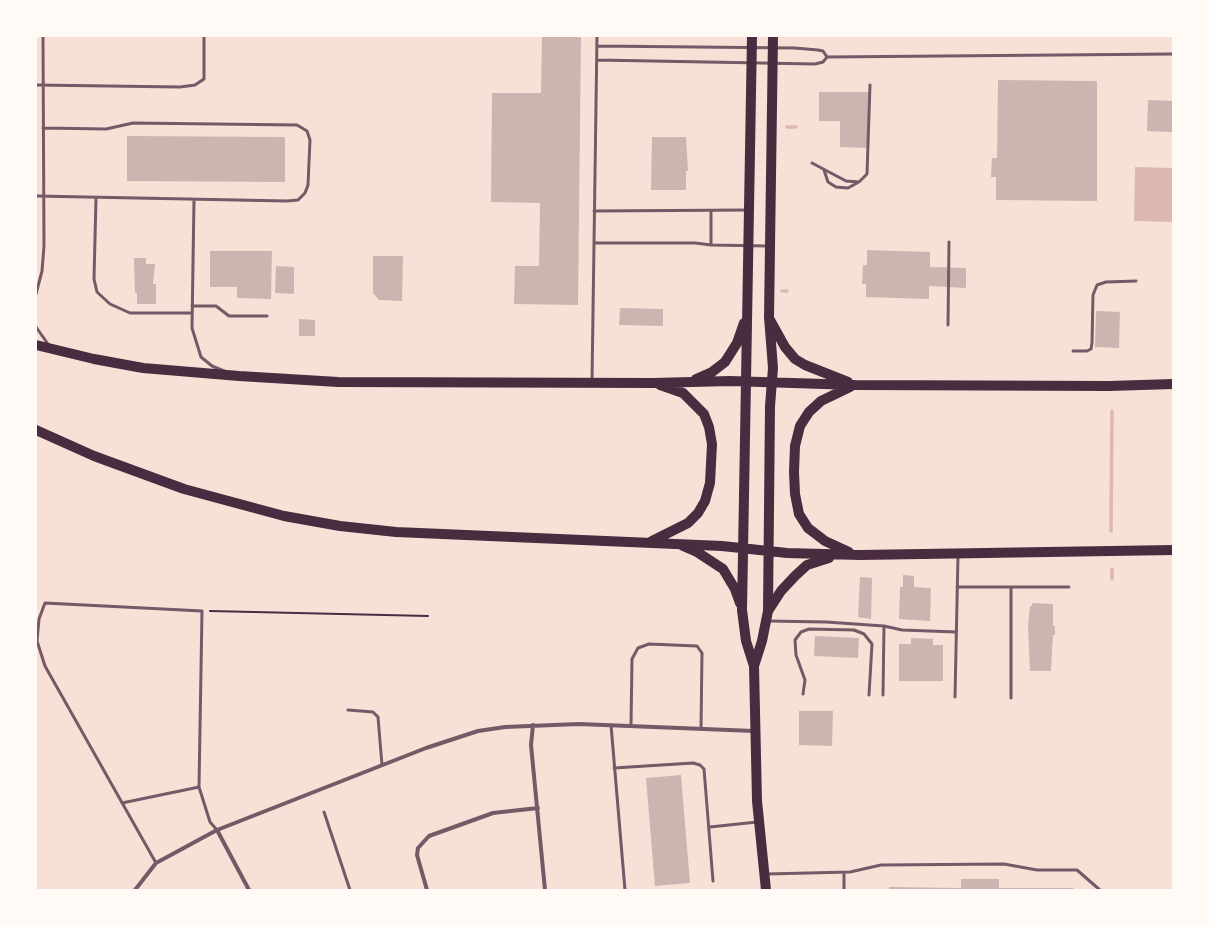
<!DOCTYPE html>
<style>
body{margin:0}
#map{position:relative;width:1209px;height:926px;overflow:hidden;background:#f7e1d7;font-family:Jost,sans-serif}
canvas{display:block}
.frame{position:absolute;inset:0;border:37px solid #fffaf5;pointer-events:none}
</style>
<div id="map">
<canvas width="1209" height="926"></canvas>
<div class="frame"></div>
</div>
<script>
const ctx = document.querySelector('canvas').getContext('2d');
ctx.lineJoin = 'round';
function paint(path, color) {
  ctx.fillStyle = color;
  ctx.fill(path, 'evenodd');
}
function poly(rows) {
  const path = new Path2D();
  for (const r of rows) {
    path.moveTo(r[0], r[1]);
    for (let i = 2; i < r.length; i += 2) path.lineTo(r[i], r[i + 1]);
  }
  return path;
}
function stroke(path, color, width, dash) {
  ctx.strokeStyle = color;
  ctx.lineWidth = width;
  ctx.lineCap = dash ? 'butt' : 'round';
  ctx.setLineDash(dash || []);
  ctx.stroke(path);
}
paint(poly([
 [1135,167,1173,168,1173,222,1134,221]
]), '#dcb8b0');
stroke(poly([
 [787,127,796,127],
 [782,291,787,291],
 [1111,531,1112,411],
 [1112,579,1112,569]
]), '#dcb8b0', 3.5);
paint(poly([
 [542,36,581,36,578,305,514,304,515,266,539,266,540,203,491,202,492,93,541,93],
 [998,80,1097,81,1097,201,996,200,996,177,991,177,992,158,997,158],
 [819,92,869,92,868,148,840,147,840,121,819,121],
 [1148,100,1173,101,1173,132,1147,131],
 [127,136,285,137,285,182,127,181],
 [652,137,686,137,688,171,686,171,686,190,651,190],
 [867,250,930,252,930,267,966,268,966,288,929,286,929,299,866,297,866,284,862,284,863,265,867,265],
 [210,251,272,251,271,299,237,298,237,287,210,287],
 [373,256,403,256,402,301,379,300,373,293],
 [134,258,146,258,146,264,155,264,153,284,156,284,156,304,137,304,137,293,135,293],
 [276,266,294,267,294,294,275,293],
 [620,308,663,309,663,326,619,325],
 [1096,311,1120,312,1119,348,1095,347],
 [299,319,315,320,315,336,299,336],
 [903,575,914,576,914,587,931,588,930,621,899,619,900,587,903,587],
 [860,577,872,578,871,619,858,617],
 [1032,603,1053,604,1053,626,1055,626,1055,635,1053,635,1052,650,1051,671,1030,671,1028,626,1030,606,1032,606],
 [815,636,859,638,858,658,814,656],
 [911,638,933,639,933,645,943,645,943,681,899,681,899,644,911,644],
 [799,711,833,711,832,746,799,745],
 [681,775,690,883,655,886,646,778],
 [961,879,999,879,999,888,1073,888,1075,890,889,890,889,887,961,888]
]), '#ccb4b1');
stroke(poly([
 [210,611,428,616]
]), '#4a2c40', 2);
stroke(poly([
 [597,46,795,48,818,50,823,51,827,57],
 [827,57,1173,54],
 [597,60,815,64,823,62,827,57],
 [36,85,180,87,195,85,204,79,204,36],
 [812,163,846,181,859,182,867,174,870,85],
 [824,170,828,182,836,187,848,188,857,183],
 [36,196,287,201,298,200,305,193,308,185,310,140,307,131,297,125,133,123,106,129,43,128],
 [96,198,94,279,97,292,110,304,130,313,192,313],
 [194,200,192,328,201,357,212,366,224,371],
 [594,211,747,210],
 [594,243,695,243,711,245,768,246],
 [711,245,711,211],
 [36,294,42,271,44,246,43,36],
 [192,306,216,306,229,316,267,316],
 [948,325,949,242],
 [36,327,48,344],
 [1073,351,1087,351,1091,349,1092,343,1093,295,1097,285,1106,282,1136,281],
 [592,382,597,36],
 [957,587,1069,587],
 [768,621,826,622,884,626,902,630,956,632],
 [803,694,805,680,796,655,795,640,801,632,809,629,854,630,864,634,872,644,869,695],
 [883,695,884,626],
 [955,697,958,555],
 [1011,698,1011,587],
 [348,710,373,712,378,717,382,765],
 [611,725,625,890],
 [631,725,632,659,638,648,649,644,697,646,702,653,701,729],
 [614,768,693,763,700,765,704,769,713,881],
 [122,803,199,787],
 [324,812,350,890],
 [710,827,757,822],
 [156,863,45,666,37,641,39,619,45,603,202,611,199,787,210,822,217,830],
 [766,874,850,872,881,865,1004,864,1037,870,1077,870,1100,890],
 [844,890,844,872]
]), '#755966', 3);
stroke(poly([
 [533,725,531,745,545,890],
 [217,830,249,890],
 [135,890,156,863,217,830,426,748,478,731,505,727,579,724,754,731],
 [427,890,417,855,418,848,429,836,493,813,538,808]
]), '#755966', 4);
stroke(poly([
 [752,36,742,610,746,641,754,666,757,801,766,890],
 [770,320,785,347,795,359,805,365,848,382],
 [36,345,94,359,143,368,239,376,338,382,653,383,730,381,855,385,1109,386,1173,384],
 [696,379,712,372,725,362,737,343,744,323],
 [36,430,94,456,184,489,284,516,340,526,396,532,722,546,787,553,860,555,1173,550],
 [652,541,688,523,698,513,705,501,710,483,712,444,709,427,704,414,683,393,660,385],
 [683,546,697,552,723,569,735,589,740,603],
 [849,552,825,541,808,528,799,514,795,494,794,472,795,446,800,426,809,412,821,401,850,387],
 [768,611,781,591,795,576,807,565,829,558],
 [754,666,762,641,768,611,770,406,773,368,769,317,773,36]
]), '#4a2c40', 10);
</script>
